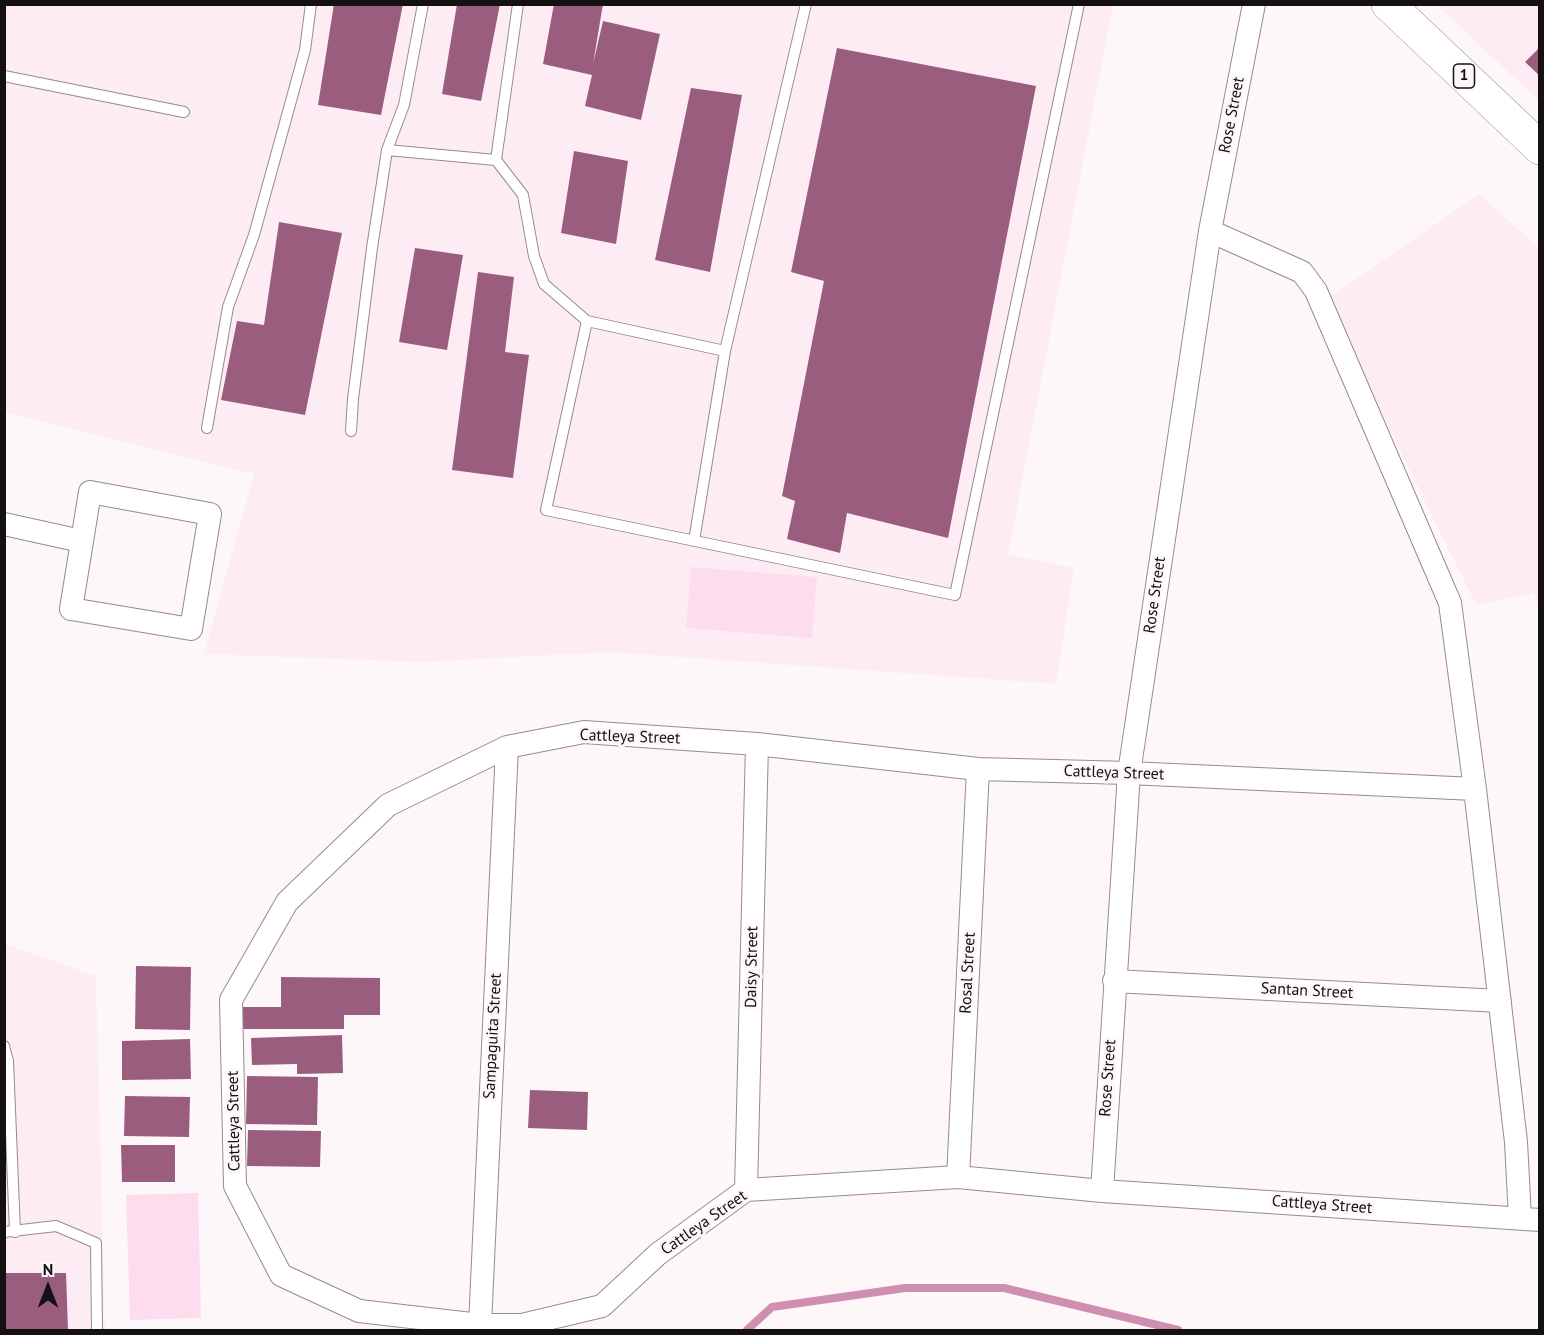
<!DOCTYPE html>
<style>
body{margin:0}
#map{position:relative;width:1544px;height:1335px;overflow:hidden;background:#fdf7fa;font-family:"PT Sans",sans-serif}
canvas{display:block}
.frame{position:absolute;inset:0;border:6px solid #151113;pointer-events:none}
.north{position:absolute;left:18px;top:1257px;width:60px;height:60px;-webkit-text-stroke:4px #fdf7fa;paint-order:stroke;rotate:0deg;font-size:16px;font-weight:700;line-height:24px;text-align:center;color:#151113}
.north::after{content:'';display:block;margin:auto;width:21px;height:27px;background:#151113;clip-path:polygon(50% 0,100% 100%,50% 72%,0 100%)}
</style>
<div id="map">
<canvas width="1544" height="1335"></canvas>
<div class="frame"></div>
<div class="north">N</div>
</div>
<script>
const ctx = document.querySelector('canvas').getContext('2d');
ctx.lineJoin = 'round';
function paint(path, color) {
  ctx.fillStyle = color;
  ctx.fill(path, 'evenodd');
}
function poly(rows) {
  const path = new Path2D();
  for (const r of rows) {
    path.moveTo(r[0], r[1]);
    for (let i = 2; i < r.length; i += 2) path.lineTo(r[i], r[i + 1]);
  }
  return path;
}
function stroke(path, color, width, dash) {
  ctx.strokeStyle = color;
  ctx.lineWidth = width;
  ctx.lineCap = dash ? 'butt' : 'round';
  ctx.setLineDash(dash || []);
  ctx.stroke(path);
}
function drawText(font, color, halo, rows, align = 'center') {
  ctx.font = font + ' "PT Sans",sans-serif';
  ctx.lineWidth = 6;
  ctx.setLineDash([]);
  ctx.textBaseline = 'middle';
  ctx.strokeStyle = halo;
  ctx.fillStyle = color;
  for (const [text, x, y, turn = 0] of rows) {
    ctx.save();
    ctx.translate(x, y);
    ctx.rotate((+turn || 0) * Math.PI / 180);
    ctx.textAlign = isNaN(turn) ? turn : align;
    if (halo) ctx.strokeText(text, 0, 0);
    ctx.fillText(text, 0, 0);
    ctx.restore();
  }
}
paint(poly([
 [4,5,1113,5,1008,555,1074,568,1056,684,609,652,423,662,204,654,254,474,5,412],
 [1437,5,1539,5,1539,101],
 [1479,194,1539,248,1539,612,1534,593,1476,605,1326,300],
 [5,944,96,976,105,1330,5,1330]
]), '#feecf5');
paint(poly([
 [691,567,817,577,812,638,686,628],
 [198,1193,201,1318,130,1320,126,1195]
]), '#fddced');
stroke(poly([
 [747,1330,772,1307,905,1288,1004,1288,1178,1330]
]), '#cf8fb1', 8);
paint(poly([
 [334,4,403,4,381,115,318,105],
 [457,4,500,4,481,101,442,94],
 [554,4,603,4,593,64,603,21,660,34,641,120,585,106,592,75,543,64],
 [1540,47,1540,76,1525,62],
 [837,48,1036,86,948,538,847,513,840,553,787,539,795,501,782,496,824,281,791,272],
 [691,88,742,95,710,272,655,260],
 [574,151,628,161,616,244,561,233],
 [279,222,342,233,305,415,221,400,237,321,264,325],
 [415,248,463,255,447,350,399,342],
 [478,272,514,277,505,352,529,355,513,478,452,470],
 [136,966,191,967,190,1030,135,1029],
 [281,977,380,978,380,1015,344,1015,344,1029,243,1029,243,1007,281,1007],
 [342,1035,343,1073,297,1074,297,1064,252,1065,251,1038],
 [190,1039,191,1079,122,1080,122,1041],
 [247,1076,318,1077,317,1125,246,1124],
 [530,1090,588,1092,587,1130,528,1128],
 [125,1096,190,1097,189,1137,124,1136],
 [248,1130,321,1131,320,1167,247,1166],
 [121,1145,175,1145,175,1182,122,1182],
 [4,1273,66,1273,68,1330,4,1330]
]), '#9a5d7e');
const lane = poly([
 [518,4,496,160,523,195,534,256,544,284,587,321,725,351],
 [4,76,184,112],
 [387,150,496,160],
 [587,321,546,510,955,595,1079,4],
 [207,428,228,307,254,235,305,50,311,4],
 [351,431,353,399,372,248,387,150,404,105,423,4],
 [694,541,725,351,806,4],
 [4,1046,8,1061,15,1232],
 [4,1232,56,1226,96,1243,97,1330]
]);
const street = poly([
 [1210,231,1302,272,1316,291,1450,603,1475,789,1516,1142,1520,1218],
 [90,492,210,514,191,629,71,609,90,492],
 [4,524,81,541],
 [1475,789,1129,773,978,769,757,744,584,732,507,747,388,805,287,902,231,1000,235,1186,281,1275,359,1311,480,1325,522,1325,602,1306,658,1254,746,1190,958,1177,1102,1191,1540,1220],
 [1114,981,1500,1001],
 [958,1177,978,769],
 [746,1190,757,744],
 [1102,1191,1129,773,1210,231,1254,4],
 [480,1325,507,747]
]);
const highway = poly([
 [1388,4,1540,148]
]);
stroke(lane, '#978a90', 12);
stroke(street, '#978a90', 24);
stroke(highway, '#978a90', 34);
stroke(lane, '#fff', 10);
stroke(street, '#fff', 22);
stroke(highway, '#fff', 33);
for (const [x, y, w] of [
 [1464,76,21]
]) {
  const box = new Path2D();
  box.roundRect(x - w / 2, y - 12, w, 24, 4.5);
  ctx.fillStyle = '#fdf7fa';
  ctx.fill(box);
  stroke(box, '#151113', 1.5);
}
drawText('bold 15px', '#151113', null, [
 ["1",1464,76]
]);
drawText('16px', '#151113', '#fdf7fa', [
 ["Rose Street",1232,115,-79],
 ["Rose Street",1155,595,-82],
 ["Cattleya Street",630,737,2],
 ["Cattleya Street",1114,773,2],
 ["Daisy Street",752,967,-89],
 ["Rosal Street",968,973,-87],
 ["Santan Street",1307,991,3],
 ["Sampaguita Street",493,1036,-87],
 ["Rose Street",1108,1078,-86],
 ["Cattleya Street",234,1121,-91],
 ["Cattleya Street",1322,1205,4],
 ["Cattleya Street",704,1223,-35]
]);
</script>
